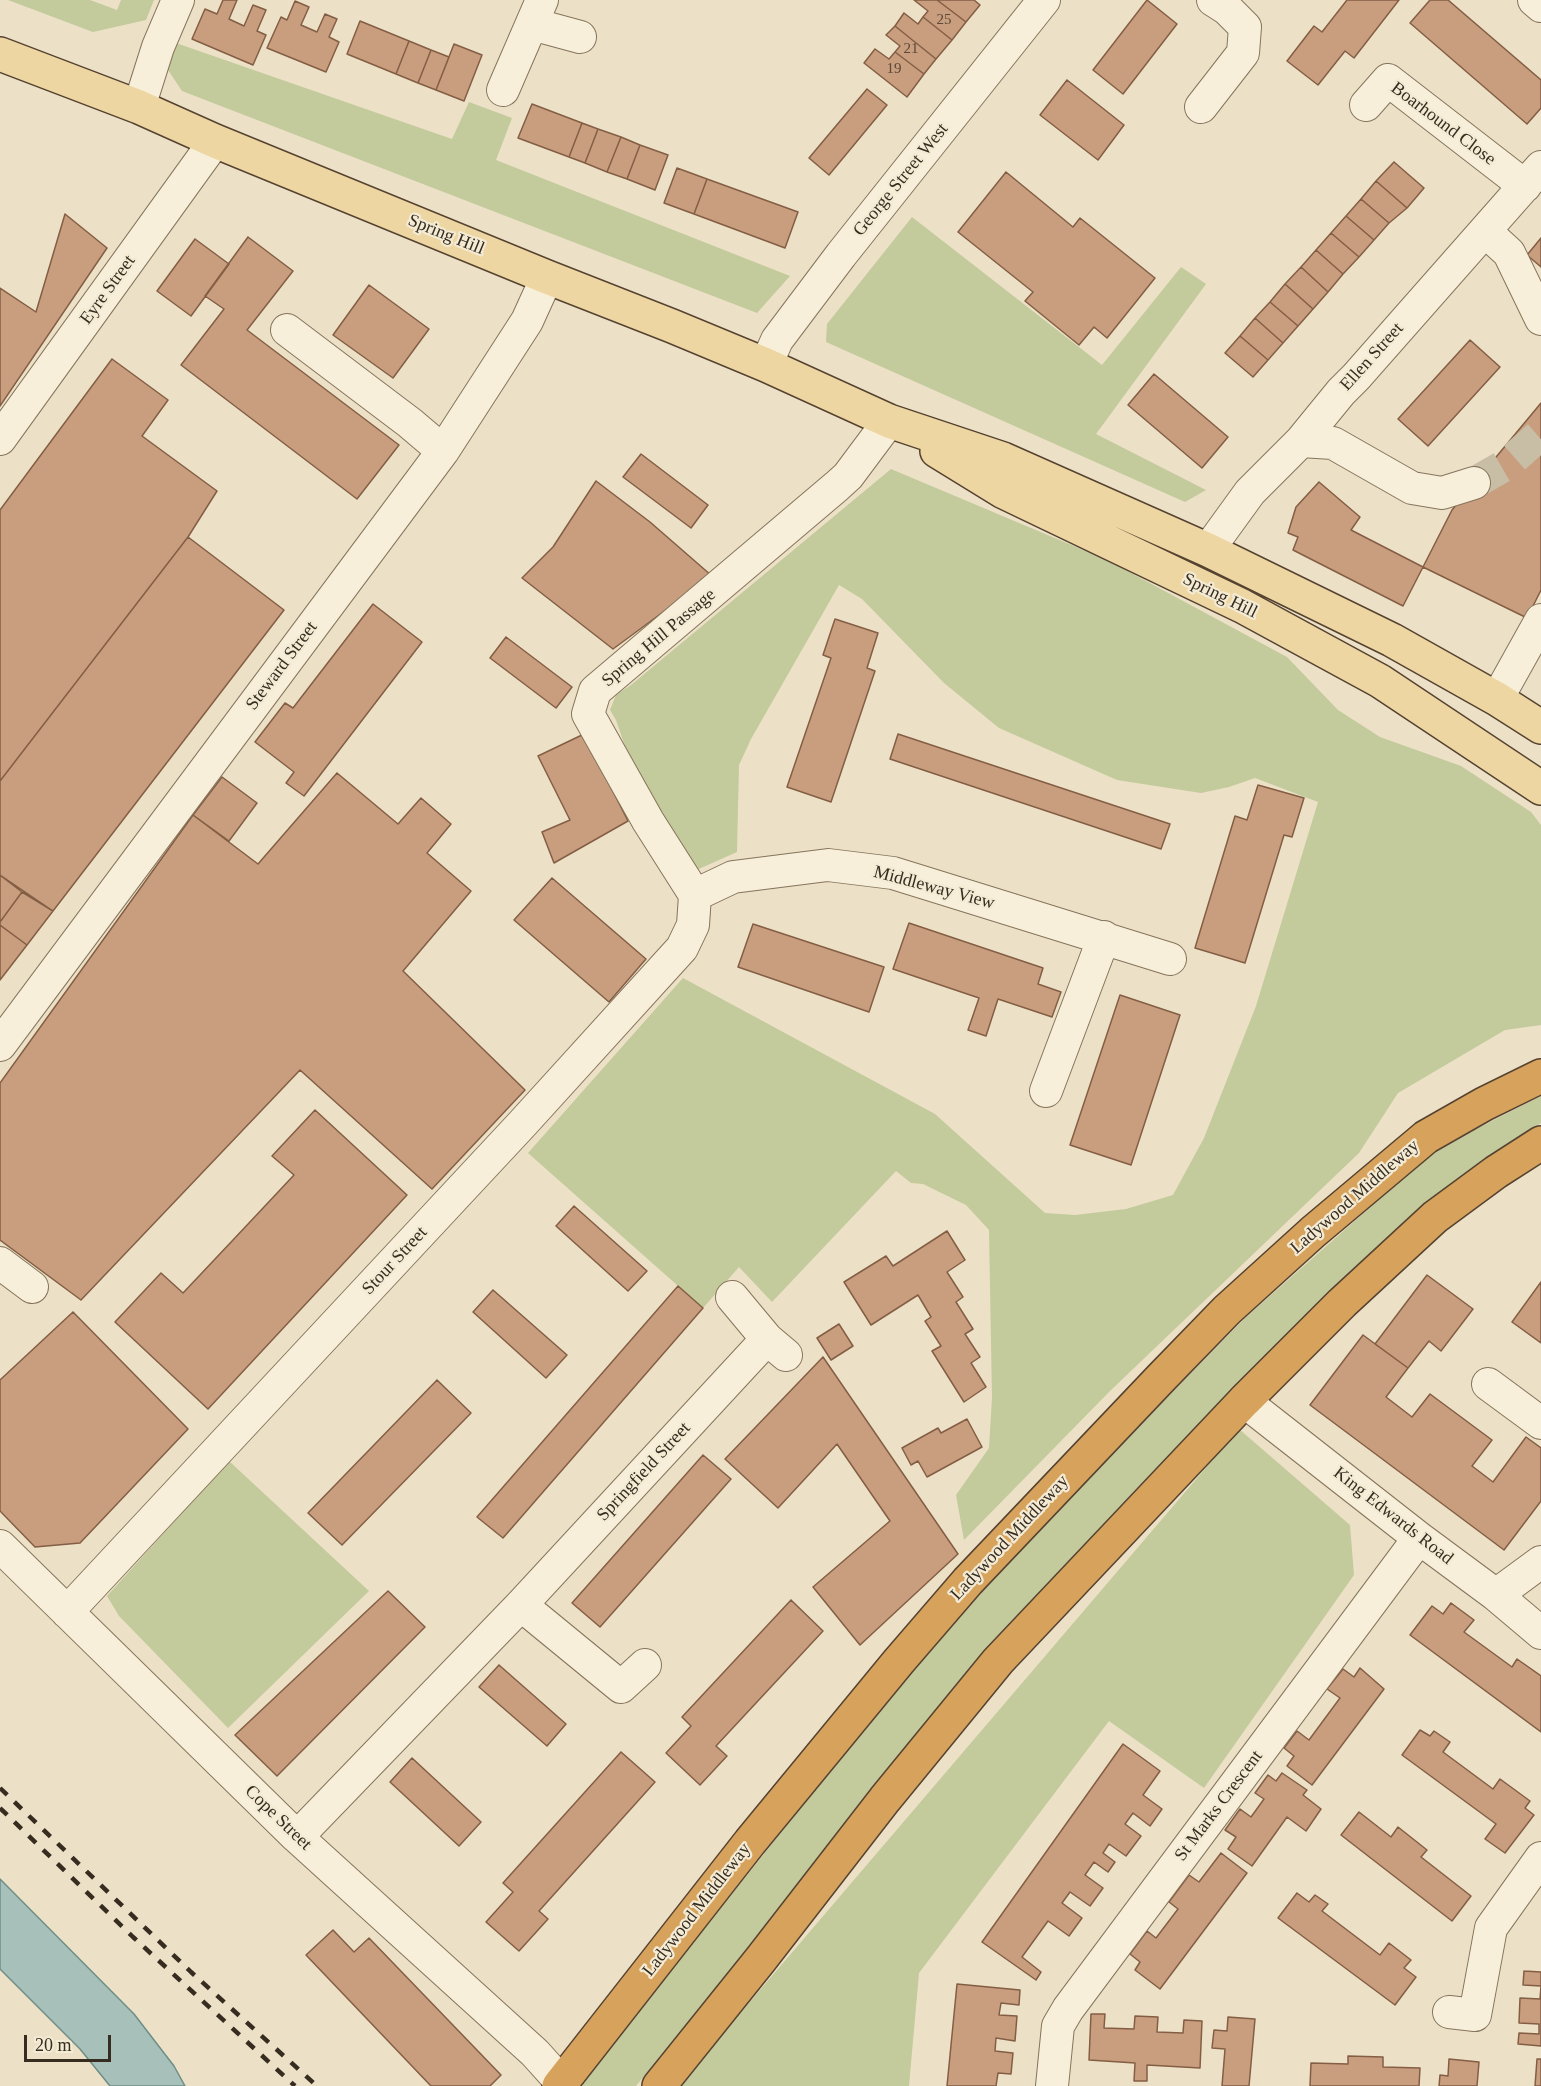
<!DOCTYPE html>
<style>
body{margin:0}
#map{position:relative;width:1541px;height:2086px;overflow:hidden;background:#ece1c6;font-family:"Times New Roman",serif}
canvas{display:block}
.scale{position:absolute;left:24px;top:2035px;width:87px;height:27px;box-sizing:border-box;border:3px solid #372c20;border-top:0;padding-left:8px;font-size:18px;line-height:21px;white-space:nowrap;color:#372c20;-webkit-text-stroke:4px #f4ebd5;paint-order:stroke}
</style>
<div id="map">
<canvas width="1541" height="2086"></canvas>
<div class="scale">20 m</div>
</div>
<script>
const ctx = document.querySelector('canvas').getContext('2d');
ctx.lineJoin = 'round';
function paint(path, color) {
  ctx.fillStyle = color;
  ctx.fill(path, 'evenodd');
}
function poly(rows) {
  const path = new Path2D();
  for (const r of rows) {
    path.moveTo(r[0], r[1]);
    for (let i = 2; i < r.length; i += 2) path.lineTo(r[i], r[i + 1]);
  }
  return path;
}
function stroke(path, color, width, dash) {
  ctx.strokeStyle = color;
  ctx.lineWidth = width;
  ctx.lineCap = dash ? 'butt' : 'round';
  ctx.setLineDash(dash || []);
  ctx.stroke(path);
}
function drawText(font, color, halo, rows, align = 'center') {
  ctx.font = font + ' "Times New Roman",serif';
  ctx.lineWidth = 4.5;
  ctx.setLineDash([]);
  ctx.textBaseline = 'middle';
  ctx.strokeStyle = halo;
  ctx.fillStyle = color;
  for (const [text, x, y, turn = 0] of rows) {
    ctx.save();
    ctx.translate(x, y);
    ctx.rotate((+turn || 0) * Math.PI / 180);
    ctx.textAlign = isNaN(turn) ? turn : align;
    if (halo) ctx.strokeText(text, 0, 0);
    ctx.fillText(text, 0, 0);
    ctx.restore();
  }
}
paint(poly([
 [8,0,90,0,117,10,121,0,154,0,146,20,93,32],
 [176,43,452,139,469,102,512,118,496,160,790,276,757,313,182,91,168,70],
 [912,217,1102,365,1181,267,1206,284,1096,434,1206,490,1185,502,826,342,827,324],
 [891,469,1107,560,1287,657,1338,710,1380,737,1461,766,1531,812,1541,825,1541,1025,1505,1030,1398,1093,1359,1153,1110,1391,964,1540,956,1495,989,1448,992,1398,989,1230,966,1205,923,1184,911,1183,896,1171,772,1302,739,1267,703,1308,528,1153,683,978,935,1114,1045,1213,1075,1215,1126,1209,1173,1195,1204,1138,1256,1006,1318,802,1255,778,1229,787,1201,793,1117,780,999,728,944,683,862,599,839,585,751,739,739,765,737,852,692,872,641,793,616,720,610,710,616,695,631,685],
 [1541,1096,1541,1123,1473,1169,946,1702,636,2086,583,2086,583,2080,852,1744,981,1589,1104,1462,1245,1318,1435,1150],
 [1239,1429,1350,1525,1354,1575,1204,1788,1109,1721,919,1973,909,2086,678,2086],
 [229,1461,369,1591,228,1728,119,1616,107,1596]
]), '#c3ca9b');
const water = poly([
 [0,1879,134,2014,174,2066,185,2086,110,2086,80,2049,0,1969,0,1879]
]);
paint(water, '#a7c0b9');
stroke(water, '#6e8e86', 1.5);
const building = poly([
 [223,0,237,0,229,19,244,26,253,5,266,10,257,31,266,35,253,65,192,39,205,9,217,14,223,0],
 [914,0,937,0,966,22,952,40,923,17,928,11,914,0],
 [937,0,974,0,980,5,966,22,937,0],
 [1147,0,1177,24,1123,94,1093,70,1147,0],
 [1347,0,1399,0,1354,58,1345,51,1318,85,1287,61,1314,26,1322,32,1347,0],
 [1430,0,1448,0,1541,80,1541,108,1527,124,1410,23,1430,0],
 [295,1,309,7,301,25,317,32,325,14,337,19,329,37,339,42,326,72,267,48,281,17,287,20,295,1],
 [904,13,918,24,923,17,952,40,936,59,895,26,904,13],
 [360,21,409,41,396,74,347,54,360,21],
 [895,26,936,59,924,74,895,52,900,46,886,35,895,26],
 [409,41,431,50,418,83,396,74,409,41],
 [454,44,482,55,464,101,436,90,454,44],
 [875,49,889,59,895,52,924,74,907,97,864,63,875,49],
 [431,50,449,57,436,90,418,83,431,50],
 [1067,80,1124,125,1098,160,1040,115,1067,80],
 [867,89,887,105,829,175,809,158,867,89],
 [532,104,582,123,569,157,518,138,532,104],
 [582,123,598,129,585,163,569,157,582,123],
 [598,129,621,137,607,172,585,163,598,129],
 [621,137,640,145,627,179,607,172,621,137],
 [640,145,668,155,655,190,627,179,640,145],
 [1394,162,1424,188,1407,208,1376,181,1394,162],
 [677,168,707,179,694,214,664,203,677,168],
 [1006,172,1073,227,1080,218,1155,278,1107,338,1094,327,1079,345,1025,301,1033,292,958,232,1006,172],
 [707,179,798,212,785,248,694,214,707,179],
 [1376,181,1407,208,1389,223,1361,199,1376,181],
 [1361,199,1389,223,1374,240,1346,216,1361,199],
 [65,214,107,248,0,406,0,288,36,312,65,214],
 [1346,216,1374,240,1359,257,1331,233,1346,216],
 [1331,233,1359,257,1343,274,1316,250,1331,233],
 [248,237,293,271,247,330,399,445,357,499,181,365,224,309,205,296,248,237],
 [1541,238,1541,267,1527,255,1541,238],
 [195,239,229,264,191,316,157,291,195,239],
 [1316,250,1343,274,1328,292,1301,267,1316,250],
 [1301,267,1328,292,1313,309,1285,284,1301,267],
 [1285,284,1313,309,1298,326,1270,302,1285,284],
 [369,285,429,329,393,378,333,335,369,285],
 [1270,302,1298,326,1283,343,1255,318,1270,302],
 [1255,318,1283,343,1268,360,1240,336,1255,318],
 [1240,336,1268,360,1253,377,1225,353,1240,336],
 [1470,340,1500,367,1428,446,1398,419,1470,340],
 [112,359,168,400,142,436,217,491,188,537,0,781,0,510,112,359],
 [1154,374,1228,437,1202,468,1128,405,1154,374],
 [1541,403,1541,590,1527,618,1423,567,1452,510,1541,403],
 [641,454,708,505,691,528,623,477,641,454],
 [596,481,650,522,712,576,613,649,522,578,553,547,596,481],
 [1319,482,1360,517,1351,530,1423,567,1403,606,1293,550,1298,537,1288,533,1296,507,1319,482],
 [188,537,284,610,53,911,0,875,0,781,188,537],
 [373,604,422,642,304,796,286,783,294,772,255,742,285,703,293,708,373,604],
 [835,619,878,633,867,668,875,671,831,802,787,787,831,658,823,655,835,619],
 [506,637,572,687,556,708,490,658,506,637],
 [584,734,628,821,554,863,542,832,570,820,538,756,584,734],
 [898,734,1170,824,1161,849,890,759,898,734],
 [337,773,398,824,421,798,451,824,427,853,471,891,403,971,525,1090,432,1189,300,1070,81,1300,0,1240,0,1083,193,815,258,864,337,773],
 [222,777,257,803,229,841,193,815,222,777],
 [1258,785,1304,798,1292,837,1284,835,1245,963,1195,948,1235,816,1247,820,1258,785],
 [0,875,22,892,0,922,0,875],
 [552,878,646,959,609,1002,514,920,552,878],
 [22,892,53,911,27,945,0,925,0,922,22,892],
 [909,923,1043,968,1038,984,1061,992,1052,1017,998,999,986,1036,968,1030,979,998,893,969,909,923],
 [753,924,884,967,869,1012,738,967,753,924],
 [0,925,27,945,0,980,0,925],
 [1120,995,1180,1015,1131,1165,1070,1145,1120,995],
 [315,1110,407,1195,208,1409,115,1322,161,1273,183,1293,249,1223,294,1175,272,1156,315,1110],
 [574,1206,647,1271,628,1291,556,1226,574,1206],
 [947,1231,965,1260,947,1272,963,1297,956,1302,973,1329,965,1334,980,1357,971,1363,986,1387,964,1402,932,1351,941,1346,925,1321,931,1317,918,1295,871,1325,844,1282,886,1256,893,1266,947,1231],
 [1427,1275,1473,1309,1441,1351,1429,1341,1408,1368,1375,1344,1427,1275],
 [1541,1282,1541,1343,1512,1322,1541,1282],
 [678,1286,703,1308,503,1538,477,1517,678,1286],
 [493,1290,567,1355,546,1378,473,1312,493,1290],
 [73,1312,188,1429,80,1543,35,1547,0,1511,0,1380,73,1312],
 [839,1324,853,1346,831,1360,817,1338,839,1324],
 [1363,1335,1408,1368,1386,1397,1412,1417,1430,1394,1492,1440,1472,1466,1493,1482,1526,1437,1541,1448,1541,1501,1504,1550,1310,1405,1363,1335],
 [823,1357,958,1554,860,1645,813,1587,890,1521,837,1444,778,1508,725,1459,823,1357],
 [437,1380,471,1413,342,1545,308,1513,437,1380],
 [967,1419,982,1447,927,1477,918,1461,911,1465,902,1448,938,1428,941,1433,967,1419],
 [703,1455,731,1479,600,1627,572,1603,703,1455],
 [388,1591,425,1627,277,1776,235,1735,388,1591],
 [791,1600,823,1631,716,1746,727,1756,700,1785,666,1753,691,1726,682,1717,791,1600],
 [1451,1603,1474,1620,1464,1632,1512,1667,1517,1659,1541,1676,1541,1732,1410,1635,1432,1606,1443,1614,1451,1603],
 [499,1665,566,1724,547,1746,479,1687,499,1665],
 [1360,1668,1384,1689,1312,1785,1287,1766,1294,1756,1284,1748,1297,1731,1309,1740,1340,1698,1327,1689,1343,1669,1354,1677,1360,1668],
 [1420,1730,1430,1736,1434,1731,1450,1742,1443,1752,1493,1789,1500,1779,1530,1801,1525,1808,1534,1815,1505,1853,1485,1839,1496,1824,1402,1755,1420,1730],
 [1123,1744,1160,1771,1143,1795,1162,1809,1150,1826,1133,1813,1125,1824,1141,1836,1126,1856,1109,1844,1103,1853,1115,1862,1108,1872,1094,1862,1085,1875,1103,1888,1090,1906,1070,1892,1062,1903,1082,1918,1069,1936,1048,1921,1022,1957,1041,1972,1036,1980,982,1942,1123,1744],
 [621,1752,655,1782,539,1911,548,1919,519,1951,486,1922,513,1892,503,1883,621,1752],
 [412,1758,481,1822,459,1846,390,1782,412,1758],
 [1282,1773,1307,1790,1303,1795,1321,1809,1306,1831,1287,1817,1252,1866,1228,1849,1236,1837,1225,1830,1240,1809,1251,1817,1264,1799,1255,1793,1268,1775,1276,1781,1282,1773],
 [1359,1812,1391,1837,1398,1827,1427,1850,1421,1857,1471,1896,1452,1921,1341,1835,1359,1812],
 [1221,1853,1247,1873,1160,1989,1135,1970,1140,1962,1130,1954,1147,1931,1156,1938,1178,1909,1169,1902,1189,1875,1199,1882,1221,1853],
 [1297,1893,1309,1902,1315,1895,1328,1904,1322,1911,1380,1955,1389,1943,1411,1960,1404,1968,1416,1977,1395,2005,1278,1918,1297,1893],
 [333,1930,354,1952,369,1938,501,2075,490,2086,431,2086,306,1955,333,1930],
 [1524,1971,1541,1972,1541,2046,1518,2044,1519,2033,1539,2034,1539,2024,1519,2023,1520,1998,1540,1999,1541,1986,1523,1985,1524,1971],
 [957,1984,1020,1990,1019,2005,1001,2003,999,2015,1017,2016,1015,2041,996,2038,995,2051,1013,2053,1011,2074,998,2073,996,2086,947,2086,957,1984],
 [1091,2014,1105,2014,1104,2028,1134,2029,1135,2016,1158,2017,1157,2032,1183,2033,1184,2020,1202,2021,1200,2068,1147,2065,1147,2081,1134,2081,1135,2063,1089,2060,1091,2014],
 [1228,2017,1255,2019,1249,2086,1222,2086,1225,2049,1212,2048,1214,2030,1227,2031,1228,2017],
 [1348,2056,1383,2057,1383,2067,1420,2068,1419,2086,1310,2086,1311,2063,1348,2064,1348,2056],
 [1449,2059,1479,2062,1477,2086,1439,2086,1440,2075,1448,2076,1449,2059],
 [1537,2059,1541,2059,1541,2086,1535,2086,1537,2059]
]);
paint(building, '#c89e7e');
stroke(building, '#845e44', 1.5);
stroke(poly([
 [1474,483,1507,464,1541,434]
]), '#c8bda5', 32, [32, 16]);
const minor = poly([
 [1534,0,1541,6],
 [532,24,580,37],
 [503,90,542,0],
 [1366,105,1388,80,1525,186],
 [139,107,158,47,178,0],
 [1201,107,1243,53,1245,27,1227,9,1213,0],
 [1485,231,1509,253,1541,319],
 [287,330,410,423,443,451],
 [766,365,777,340,841,255,1044,0],
 [0,439,215,141],
 [1301,441,1333,443,1412,488,1442,493,1474,483],
 [1208,550,1250,492,1301,441,1341,392,1356,377,1541,167],
 [1497,699,1541,620],
 [695,895,648,821,588,714,595,691,837,486,848,476,889,421],
 [695,895,733,877,828,865,893,873,1170,959],
 [0,1045,443,451,527,321,547,277],
 [1046,1091,1104,937],
 [0,1263,32,1287],
 [732,1297,767,1339,786,1355],
 [1488,1384,1541,1423],
 [1244,1401,1419,1538,1496,1595,1541,1633],
 [0,1546,297,1837,535,2053,562,2083,563,2086],
 [1496,1595,1541,1562],
 [521,1605,621,1687,645,1665],
 [67,1612,523,1123,682,948,693,925,695,895],
 [297,1837,521,1605,767,1339],
 [1449,2012,1475,2015,1491,1928,1541,1858],
 [1052,2086,1058,2026,1068,2009,1419,1538]
]);
const major = poly([
 [0,54,139,107,215,141,547,277,672,326,766,365,889,421,1003,459,1208,550,1392,640,1497,699,1541,727],
 [937,451,1002,491,1242,606,1380,681,1541,788]
]);
const highway = poly([
 [559,2086,750,1842,899,1661,968,1581,1161,1378,1227,1310,1313,1232,1426,1137,1484,1104,1541,1076],
 [659,2086,761,1959,885,1799,998,1661,1244,1401,1342,1303,1435,1217,1496,1172,1541,1143]
]);
stroke(minor, '#86745d', 34);
stroke(major, '#554231', 36);
stroke(highway, '#554231', 36);
stroke(minor, '#f7efd9', 32);
stroke(major, '#edd6a1', 33);
stroke(highway, '#d6a25c', 33);
stroke(poly([
 [0,1788,191,1972,317,2086],
 [0,1808,133,1937,295,2086]
]), '#372c20', 4.5, [10, 10]);
drawText('15px', '#5b4838', null, [
 ["25",944,20],
 ["21",911,49],
 ["19",894,69]
]);
drawText('18px', '#372c20', '#f4ebd5', [
 ["Boarhound Close",1443,124,37],
 ["George Street West",901,180,-51],
 ["Spring Hill",446,235,22],
 ["Eyre Street",108,290,-54],
 ["Ellen Street",1372,357,-48],
 ["Spring Hill",1220,596,26],
 ["Spring Hill Passage",659,638,-40],
 ["Steward Street",282,666,-53],
 ["Middleway View",934,888,15],
 ["Ladywood Middleway",1355,1197,-41],
 ["Stour Street",395,1261,-47],
 ["Springfield Street",644,1472,-47],
 ["King Edwards Road",1393,1516,38],
 ["Ladywood Middleway",1010,1538,-47],
 ["St Marks Crescent",1219,1806,-53],
 ["Cope Street",278,1818,44],
 ["Ladywood Middleway",697,1910,-52]
]);
</script>
